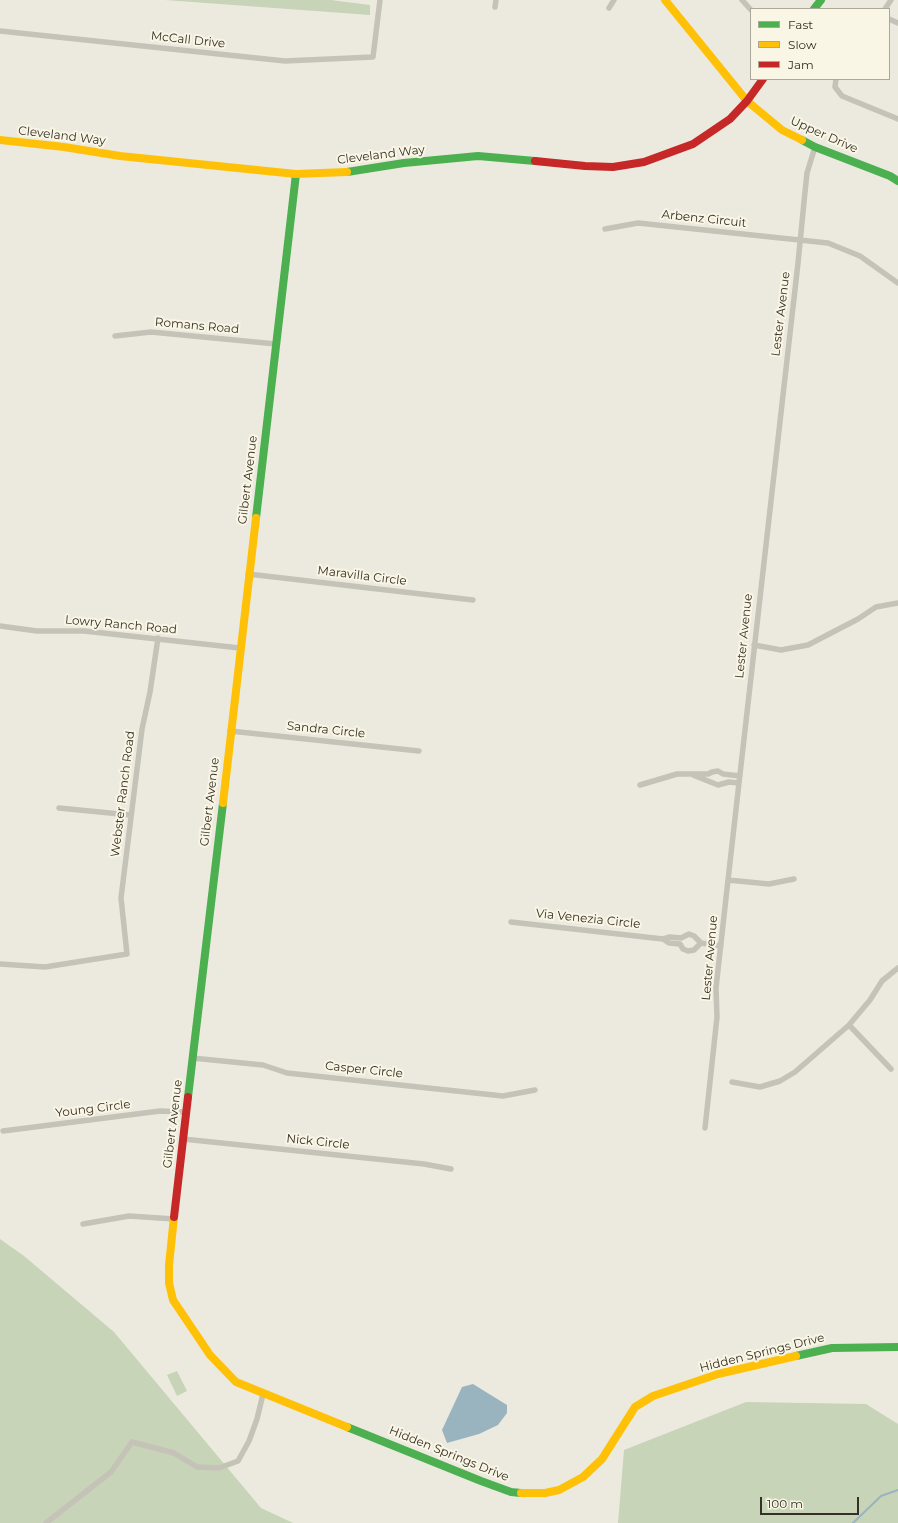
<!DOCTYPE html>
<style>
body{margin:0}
#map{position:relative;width:898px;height:1523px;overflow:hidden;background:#eceadf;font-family:Montserrat,sans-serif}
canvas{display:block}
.legend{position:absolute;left:750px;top:8px;width:140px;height:72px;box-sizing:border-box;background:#faf6e5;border:1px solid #aca799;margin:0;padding:5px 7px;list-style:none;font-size:12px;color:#363026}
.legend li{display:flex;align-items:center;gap:8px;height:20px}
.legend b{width:20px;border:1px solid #aca799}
.scale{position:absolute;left:760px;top:1497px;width:99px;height:18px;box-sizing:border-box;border:2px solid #363026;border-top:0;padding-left:5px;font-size:12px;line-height:14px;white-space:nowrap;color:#363026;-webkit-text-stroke:3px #faf6e5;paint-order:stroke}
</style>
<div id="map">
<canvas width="898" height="1523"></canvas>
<ul class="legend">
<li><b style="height:5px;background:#4caf50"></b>Fast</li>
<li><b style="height:5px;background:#ffc107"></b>Slow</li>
<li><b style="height:5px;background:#c62828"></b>Jam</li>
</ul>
<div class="scale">100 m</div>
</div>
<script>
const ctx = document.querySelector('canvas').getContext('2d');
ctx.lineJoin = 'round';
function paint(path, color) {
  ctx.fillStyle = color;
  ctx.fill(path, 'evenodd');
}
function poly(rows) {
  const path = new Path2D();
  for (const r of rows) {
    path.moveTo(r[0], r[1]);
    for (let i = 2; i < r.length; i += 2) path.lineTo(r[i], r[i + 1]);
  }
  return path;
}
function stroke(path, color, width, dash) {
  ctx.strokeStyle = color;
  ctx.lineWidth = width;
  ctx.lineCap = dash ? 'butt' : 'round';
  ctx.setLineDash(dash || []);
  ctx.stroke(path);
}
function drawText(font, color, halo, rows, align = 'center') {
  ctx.font = font + ' Montserrat,sans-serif';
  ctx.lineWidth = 4;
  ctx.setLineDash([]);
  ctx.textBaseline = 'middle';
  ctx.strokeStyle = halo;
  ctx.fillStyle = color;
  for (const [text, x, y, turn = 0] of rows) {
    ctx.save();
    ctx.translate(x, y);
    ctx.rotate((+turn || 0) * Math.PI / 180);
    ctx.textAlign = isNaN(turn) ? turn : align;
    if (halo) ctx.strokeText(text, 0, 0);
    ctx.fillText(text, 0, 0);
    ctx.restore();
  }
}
paint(poly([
 [165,0,331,0,370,5,370,15],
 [0,1239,24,1256,114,1332,261,1508,293,1523,0,1523],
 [177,1371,187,1391,177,1396,167,1375],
 [746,1402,866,1404,898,1424,898,1523,618,1523,624,1450]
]), '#c7d4b8');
paint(poly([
 [473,1384,507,1405,507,1413,498,1425,479,1434,447,1443,442,1430,462,1387]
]), '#9ab4bf');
stroke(poly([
 [853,1523,881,1496,898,1490]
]), '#9ab4bf', 2);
stroke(poly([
 [742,0,751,10],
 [495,7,496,0],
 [609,8,614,0],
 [885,9,891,0],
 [889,19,898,23],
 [0,31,285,61,373,57,380,0],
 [836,79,835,87,842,96,898,119],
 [605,229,638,223,828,243,860,256,898,283],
 [115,336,151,332,276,344],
 [248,574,473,600],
 [0,626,37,631,84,631,240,648],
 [754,645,781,650,808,645,858,619,876,607,898,603],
 [230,731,419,751],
 [693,775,718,785,729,782,739,783],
 [640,785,677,774,708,774,712,772,718,771,723,774,740,776],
 [59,808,130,815],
 [728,880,769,884,794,879],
 [511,922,663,939,670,937,681,938,689,934,694,936,701,943,721,946],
 [663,939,669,943,680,944,683,949,688,951,694,950,701,943],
 [0,964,45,967,127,954,121,898,142,729,150,692,158,638],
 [849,1025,891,1069],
 [192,1058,263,1065,287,1073,503,1096,535,1090],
 [732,1082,760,1087,780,1081,795,1072,849,1025,870,1000,882,981,898,968],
 [705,1128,717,1017,716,988,728,880,798,263,805,192,807,173,815,147],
 [3,1131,160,1111,186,1112],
 [183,1139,424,1164,451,1169],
 [83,1224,129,1216,174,1219],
 [46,1523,111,1472,132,1442,174,1453,197,1467,219,1468,238,1461,249,1441,257,1419,263,1394]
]), '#c5c2b8', 5.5);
stroke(poly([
 [814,9,821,0],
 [802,140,815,147,890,176,898,181],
 [347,172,404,163,478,156,535,161],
 [256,518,296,174],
 [188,1097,223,803],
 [796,1356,832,1348,898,1347],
 [347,1427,481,1481,511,1492,521,1493]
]), '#4caf50', 8);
stroke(poly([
 [665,0,747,101,782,130,802,140],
 [0,140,64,147,120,156,296,174,347,172],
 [223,803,256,518],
 [174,1217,169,1265,169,1283,173,1300,210,1355,236,1382,347,1427],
 [521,1493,545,1493,559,1490,583,1477,602,1459,635,1407,653,1396,718,1374,796,1356]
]), '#ffc107', 8);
stroke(poly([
 [535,161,585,166,613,167,644,162,693,144,730,119,747,101,763,79],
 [174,1217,188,1097]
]), '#c62828', 8);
drawText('12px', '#363026', '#faf6e5', [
 ["McCall Drive",188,40,6],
 ["Upper Drive",824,135,24],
 ["Cleveland Way",62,136,7],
 ["Cleveland Way",381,155,-7],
 ["Arbenz Circuit",704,219,6],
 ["Lester Avenue",781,314,-83],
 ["Romans Road",197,326,5],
 ["Gilbert Avenue",248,480,-83],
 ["Maravilla Circle",362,576,7],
 ["Lowry Ranch Road",121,625,5],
 ["Lester Avenue",744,636,-84],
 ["Sandra Circle",326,730,6],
 ["Webster Ranch Road",123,794,-83],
 ["Gilbert Avenue",210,802,-83],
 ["Via Venezia Circle",588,919,6],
 ["Lester Avenue",710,958,-85],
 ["Casper Circle",364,1070,6],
 ["Young Circle",93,1109,-7],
 ["Gilbert Avenue",173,1124,-83],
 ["Nick Circle",318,1142,6],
 ["Hidden Springs Drive",762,1353,-14],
 ["Hidden Springs Drive",449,1454,22]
]);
</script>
